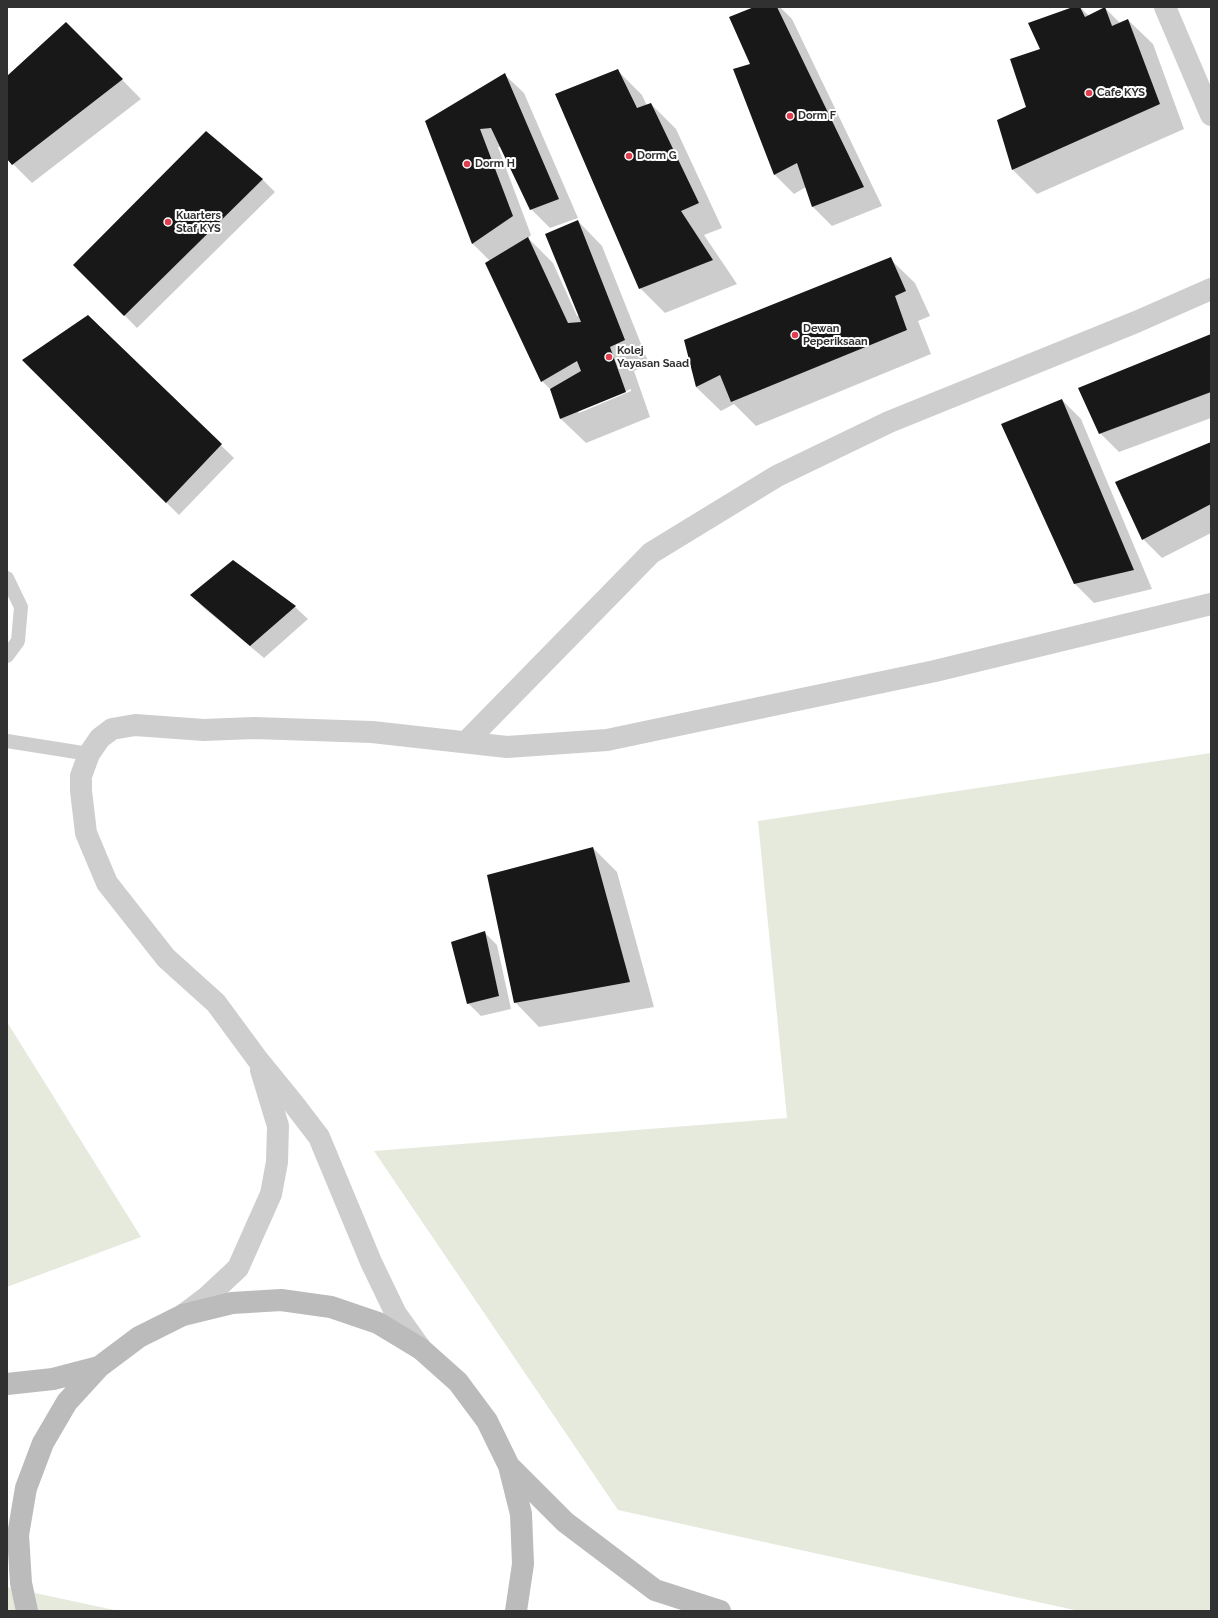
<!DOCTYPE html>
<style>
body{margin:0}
#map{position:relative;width:1218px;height:1618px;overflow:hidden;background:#fff;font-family:Raleway,sans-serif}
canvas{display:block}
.frame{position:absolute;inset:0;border:8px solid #313131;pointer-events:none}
</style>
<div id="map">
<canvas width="1218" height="1618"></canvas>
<div class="frame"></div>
</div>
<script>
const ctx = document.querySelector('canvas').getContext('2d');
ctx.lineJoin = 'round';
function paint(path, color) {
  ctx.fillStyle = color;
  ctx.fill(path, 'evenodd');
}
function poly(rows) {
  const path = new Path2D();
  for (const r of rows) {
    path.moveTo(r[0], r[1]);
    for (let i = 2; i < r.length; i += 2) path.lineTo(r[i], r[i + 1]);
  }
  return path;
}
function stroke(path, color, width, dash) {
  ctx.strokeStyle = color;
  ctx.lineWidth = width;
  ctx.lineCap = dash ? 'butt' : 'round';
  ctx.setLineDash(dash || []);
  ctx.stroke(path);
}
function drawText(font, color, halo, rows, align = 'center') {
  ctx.font = font + ' Raleway,sans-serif';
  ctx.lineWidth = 4;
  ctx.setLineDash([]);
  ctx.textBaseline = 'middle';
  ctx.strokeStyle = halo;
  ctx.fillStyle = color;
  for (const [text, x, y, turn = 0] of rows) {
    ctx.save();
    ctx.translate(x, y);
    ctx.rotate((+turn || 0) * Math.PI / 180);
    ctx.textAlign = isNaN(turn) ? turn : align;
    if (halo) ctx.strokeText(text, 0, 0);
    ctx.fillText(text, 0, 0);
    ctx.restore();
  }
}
paint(poly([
 [1211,753,1211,1611,1079,1611,618,1510,374,1151,787,1118,758,821],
 [7,1022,141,1237,7,1287],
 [7,1587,119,1611,7,1611]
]), '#e5eadd');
paint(poly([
 [757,7,780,7,792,19,882,206,832,226,813,207,806,187,794,194,775,175,734,70,751,65],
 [1076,7,1080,7,1089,16,1105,8,1120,23,1128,20,1153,44,1184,129,1037,194,1013,170,1042,49],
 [66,23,141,99,32,183,7,158,7,77],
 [617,70,642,95,647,106,651,104,676,129,722,228,704,235,737,284,665,313,640,288],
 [505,75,524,93,578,218,550,228,531,209,501,147,498,147,531,235,528,238,553,263,577,316,579,316,578,221,602,246,649,364,634,371,650,417,586,443,561,419,552,391,542,381,490,261,473,244,426,121],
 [631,389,631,391,579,413,578,411],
 [206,133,263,180,275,192,137,328,75,265],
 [890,259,915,283,930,316,918,321,931,354,756,426,734,404,721,411,696,387],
 [88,316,234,458,179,515,23,361],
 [1211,335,1211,418,1119,452,1100,433],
 [1062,400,1081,419,1152,589,1094,603,1075,584,1003,425],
 [1211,443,1211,533,1162,558,1143,539],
 [233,561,295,607,308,619,264,658,204,608,191,595],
 [593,848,617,872,654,1007,539,1027,515,1002],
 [484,932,497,945,511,1009,481,1016,468,1003]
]), '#0003');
paint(poly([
 [754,7,777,7,864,187,812,207,797,163,774,175,733,69,750,64,729,17],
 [1073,7,1080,7,1085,17,1105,7,1112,26,1128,19,1160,104,1012,170,997,120,1026,107,1010,59,1040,49,1028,23],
 [66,22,123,79,12,165,7,159,7,76],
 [618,69,637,108,651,103,699,203,681,211,713,260,639,289,555,94],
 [505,73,559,199,530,210,491,128,480,129,513,216,472,244,425,121],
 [206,131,263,179,124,316,73,265],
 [578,220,625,340,610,347,626,392,560,419,550,389,581,371,577,361,541,382,485,263,528,237,568,323,581,322,545,234],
 [891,257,906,291,895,296,907,330,731,402,720,375,696,387,684,340],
 [88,315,222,444,166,503,22,360],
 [1211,334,1211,392,1099,434,1078,388],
 [1062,399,1134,570,1074,584,1001,424],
 [1211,442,1211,504,1142,540,1115,482],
 [233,560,296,606,250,646,190,595],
 [593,847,630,982,514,1003,487,875],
 [485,931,499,996,467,1004,451,942]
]), '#181818');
stroke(poly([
 [7,578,21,607,18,641,7,656],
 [7,741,89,754]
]), '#cecece', 14);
stroke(poly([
 [1165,7,1211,115],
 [466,742,651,553,777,476,889,422,1136,322,1211,289],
 [183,1315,207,1297,238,1268,271,1194,277,1162,278,1126,261,1070],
 [421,1349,396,1314,371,1262,319,1137,293,1103,258,1060,216,1003,166,958,107,883,86,833,81,791,81,776,89,754,100,738,112,729,135,725,204,730,254,728,372,732,507,747,607,740,935,671,1211,604]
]), '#cecece', 22);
stroke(poly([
 [7,1384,53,1379,99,1367],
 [509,1466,565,1522,655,1590,720,1611],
 [27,1611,21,1583,18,1535,26,1488,43,1443,67,1402,99,1367,139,1337,183,1315,232,1303,281,1300,331,1307,378,1323,421,1349,458,1382,487,1421,509,1466,521,1514,523,1564,516,1611]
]), '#bbb', 22);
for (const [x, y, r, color] of [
 [1089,93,4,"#de3e4f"],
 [790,116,4,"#de3e4f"],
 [629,156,4,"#de3e4f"],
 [467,164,4,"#de3e4f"],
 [168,222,4,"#de3e4f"],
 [795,335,4,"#de3e4f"],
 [609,357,4,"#de3e4f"]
]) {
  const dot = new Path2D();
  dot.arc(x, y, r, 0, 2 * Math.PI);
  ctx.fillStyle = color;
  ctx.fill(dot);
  stroke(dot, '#fff', 1.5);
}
drawText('bold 11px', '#313131', '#fff', [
 ["Cafe KYS",1097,93],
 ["Dorm F",798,116],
 ["Dorm G",637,156],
 ["Dorm H",475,164],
 ["Kuarters",176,216],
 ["Staf KYS",176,229],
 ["Dewan",803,329],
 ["Peperiksaan",803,342],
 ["Kolej",617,351],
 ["Yayasan Saad",617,364]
], 'left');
</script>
